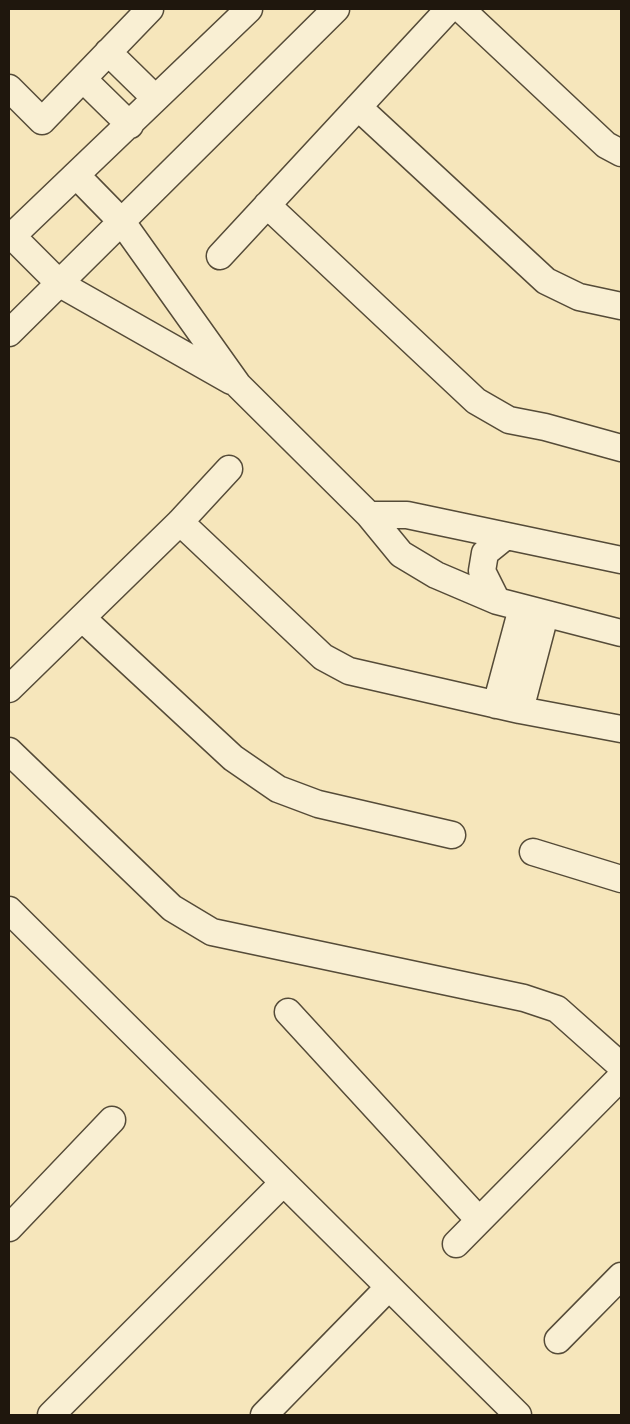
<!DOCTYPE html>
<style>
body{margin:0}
#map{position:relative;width:630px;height:1424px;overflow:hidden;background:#f6e6bb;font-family:"IM FELL DW Pica",serif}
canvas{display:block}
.frame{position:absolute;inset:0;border:10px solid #1f170d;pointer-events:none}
</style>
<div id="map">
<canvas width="630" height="1424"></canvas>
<div class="frame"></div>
</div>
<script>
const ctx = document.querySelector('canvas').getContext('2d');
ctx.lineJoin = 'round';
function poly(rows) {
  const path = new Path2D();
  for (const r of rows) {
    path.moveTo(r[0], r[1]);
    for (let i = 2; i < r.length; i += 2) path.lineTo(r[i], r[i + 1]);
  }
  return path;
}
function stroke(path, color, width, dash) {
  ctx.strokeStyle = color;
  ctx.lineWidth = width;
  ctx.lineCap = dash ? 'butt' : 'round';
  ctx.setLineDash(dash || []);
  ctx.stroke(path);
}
const minor = poly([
 [461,9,606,145,621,153],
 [108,52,155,98],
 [83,79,130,125],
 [9,88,42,121,150,9],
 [358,107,546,281,579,297,621,306],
 [76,175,122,222,238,385,369,515,401,554,436,575,497,601,621,633],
 [267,205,476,401,509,420,545,427,621,448],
 [12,236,60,284,231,381],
 [9,239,249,9],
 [220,256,449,9],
 [9,333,336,9],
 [369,515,407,515,621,560],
 [180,522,323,657,349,671,520,710,621,729],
 [497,601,482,571,485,553,506,536],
 [82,618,233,758,278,789,318,804,452,835],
 [9,689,180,522,229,469],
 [496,705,522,608],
 [520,710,545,615],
 [9,751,172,908,212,932,524,998,557,1009,621,1066],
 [533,852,621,879],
 [9,910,518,1415],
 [288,1012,479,1220],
 [9,1228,112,1120],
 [456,1244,621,1077],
 [558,1340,621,1276],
 [51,1415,283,1183],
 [264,1415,389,1287]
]);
stroke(minor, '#554b38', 29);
stroke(minor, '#f9efd3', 26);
</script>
